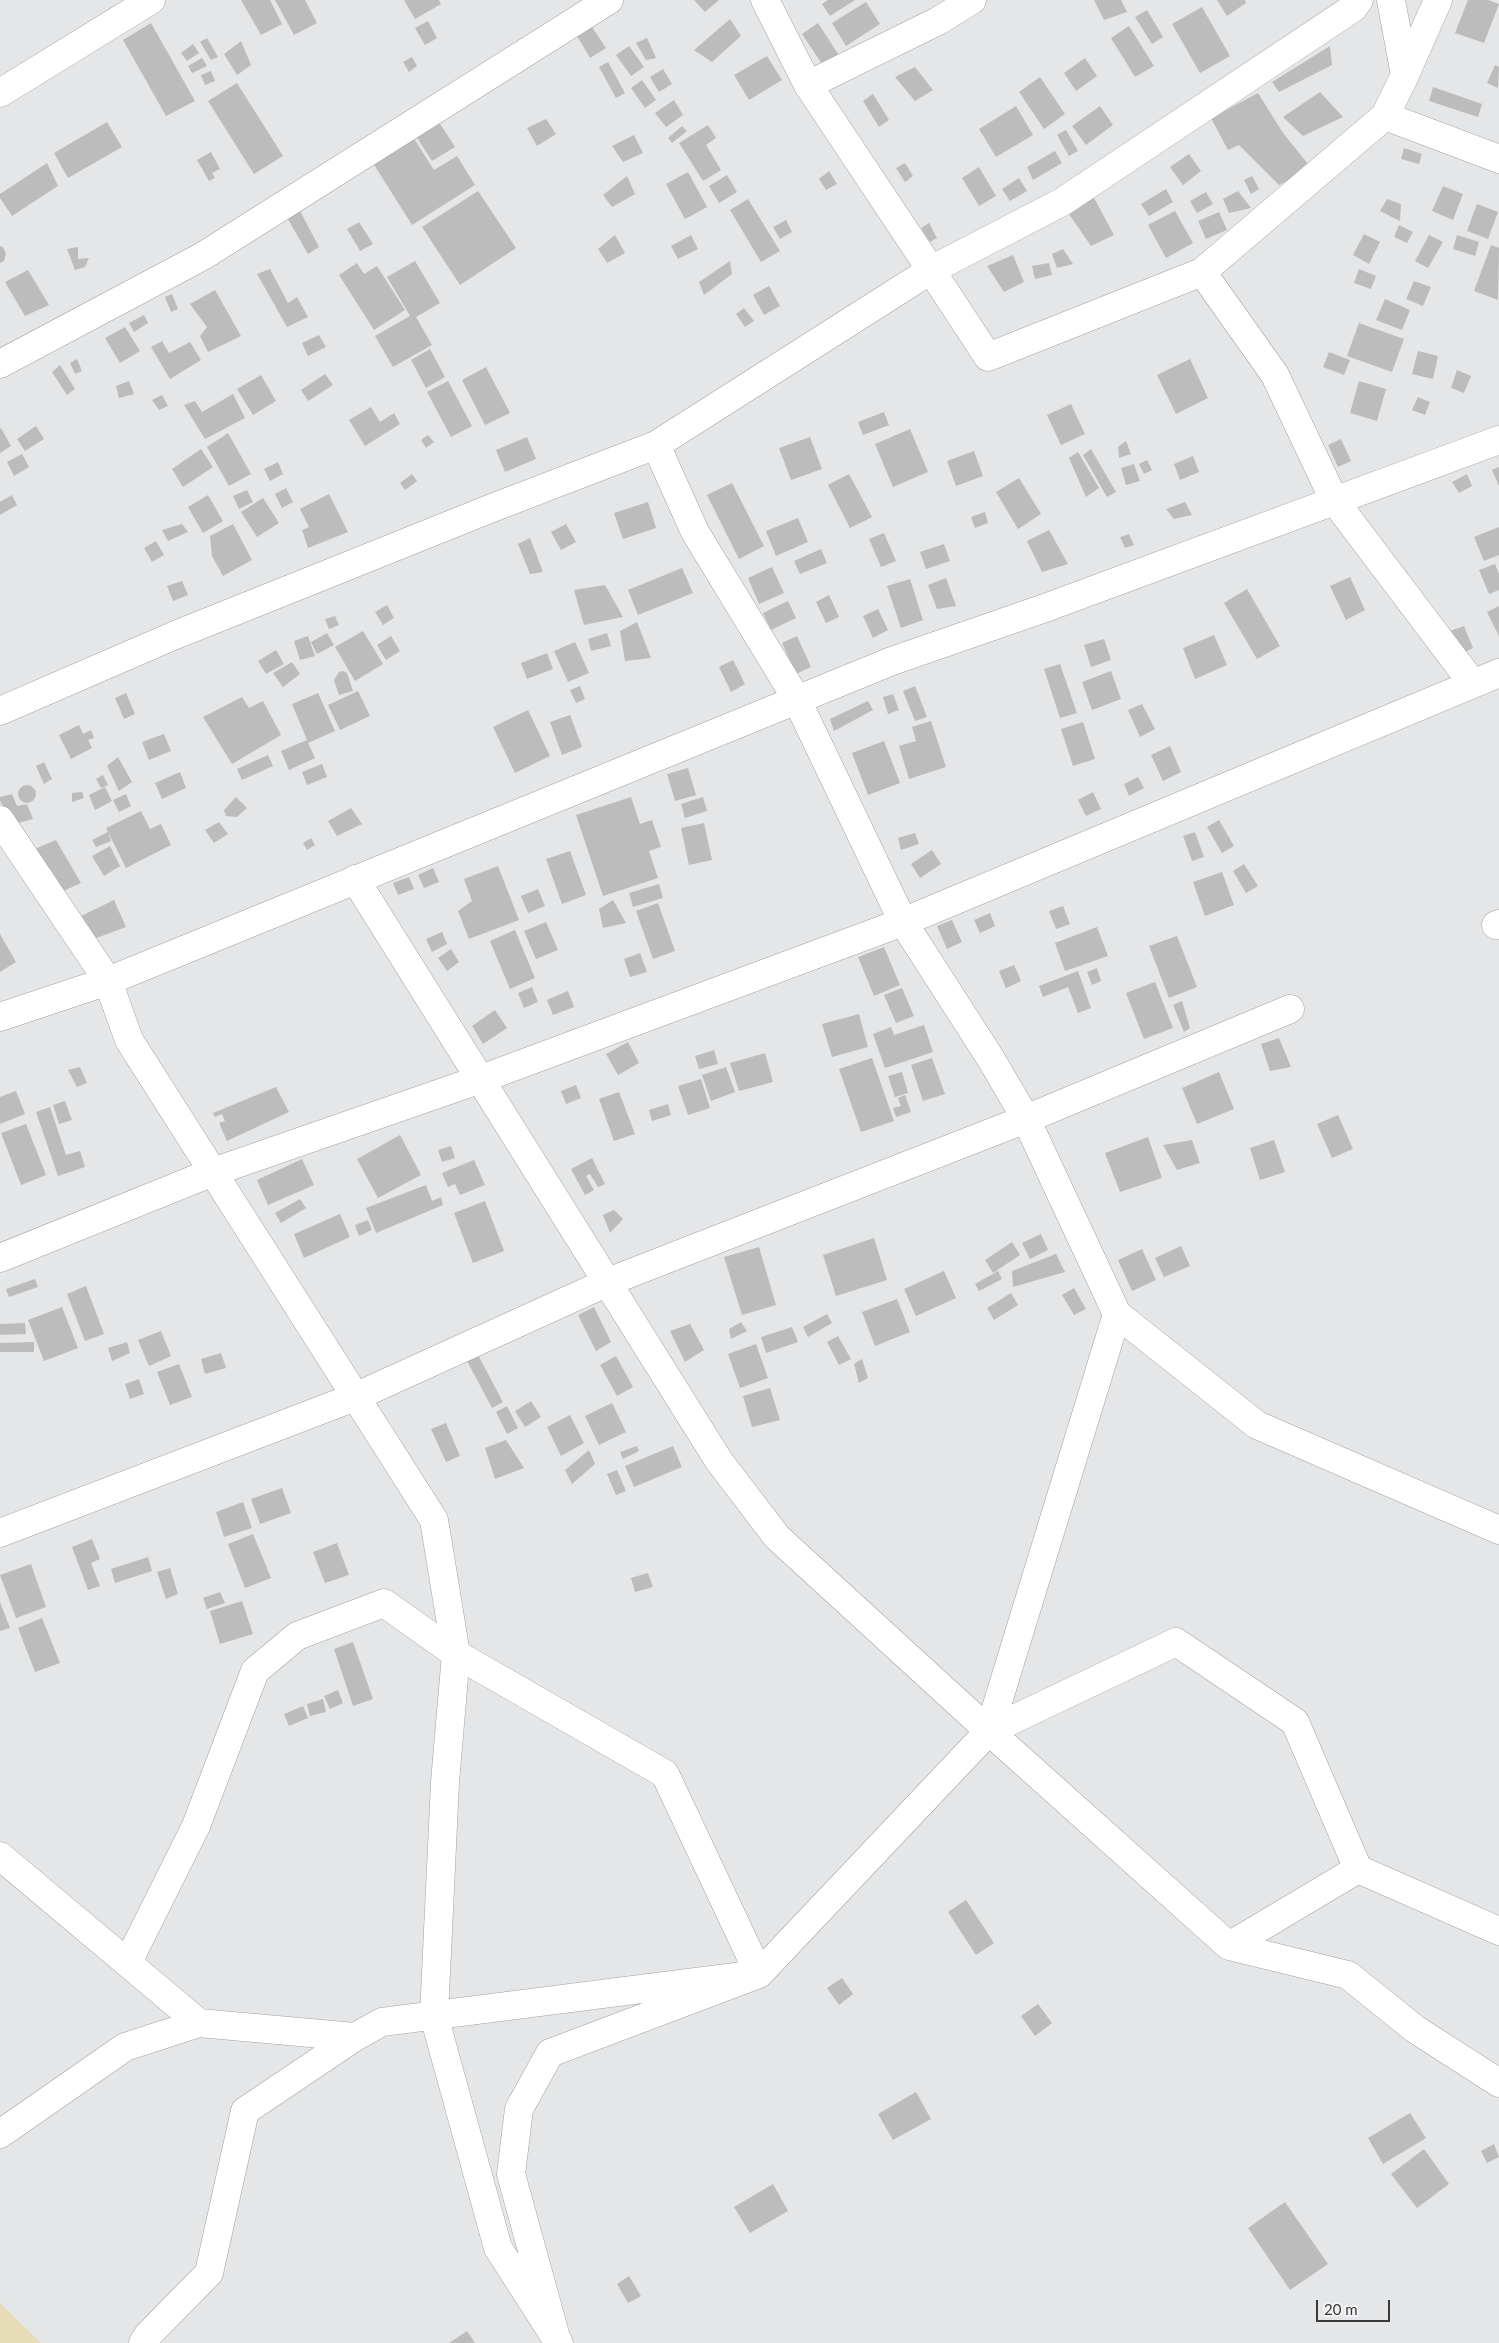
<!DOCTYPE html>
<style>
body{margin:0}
#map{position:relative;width:1499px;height:2343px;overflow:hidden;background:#e5e6e7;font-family:Lato,sans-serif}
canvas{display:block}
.scale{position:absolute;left:1316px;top:2300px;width:74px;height:22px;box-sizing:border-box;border:2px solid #39393a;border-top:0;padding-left:6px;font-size:15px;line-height:18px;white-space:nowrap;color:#39393a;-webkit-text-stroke:4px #f2f3f4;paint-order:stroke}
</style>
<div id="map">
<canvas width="1499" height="2343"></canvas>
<div class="scale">20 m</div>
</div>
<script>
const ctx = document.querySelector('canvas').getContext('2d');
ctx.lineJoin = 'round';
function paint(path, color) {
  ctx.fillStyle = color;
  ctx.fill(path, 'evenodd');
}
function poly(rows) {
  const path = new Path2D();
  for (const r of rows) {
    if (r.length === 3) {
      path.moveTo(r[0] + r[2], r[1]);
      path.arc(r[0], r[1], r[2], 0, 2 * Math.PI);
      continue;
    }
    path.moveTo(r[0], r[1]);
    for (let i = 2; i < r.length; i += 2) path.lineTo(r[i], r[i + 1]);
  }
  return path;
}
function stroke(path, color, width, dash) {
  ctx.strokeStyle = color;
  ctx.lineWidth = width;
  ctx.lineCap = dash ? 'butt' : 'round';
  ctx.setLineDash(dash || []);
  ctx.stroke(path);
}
paint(poly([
 [0,2303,41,2343,0,2343]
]), '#e6dcb7');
paint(poly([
 [241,0,270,0,282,24,261,35],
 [275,0,305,0,317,23,294,35],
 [404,0,439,0,441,4,415,19],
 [694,0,719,0,705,12],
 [828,0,855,0,830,16,822,4],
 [1094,0,1121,0,1127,12,1104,20],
 [1217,0,1245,0,1246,3,1227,16],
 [1468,0,1488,0,1499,4,1484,43,1455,33],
 [866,2,880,24,846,46,832,23],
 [1202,7,1230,56,1200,73,1172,24],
 [1147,10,1163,37,1152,44,1135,17],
 [730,19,741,36,712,62,694,50],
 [428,21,437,38,425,45,415,28],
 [151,23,195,101,166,116,123,40],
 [818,23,840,57,824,67,802,34],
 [1129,26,1154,66,1135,77,1111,38],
 [592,27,606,48,590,58,577,36],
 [207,38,218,57,211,60,200,42],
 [647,38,656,58,646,60,636,43],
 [241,41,251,65,237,75,224,54],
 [193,44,199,53,187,61,181,53],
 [629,46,644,67,631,76,616,55],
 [1330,46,1332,65,1279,92,1272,82],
 [767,56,782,80,749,100,734,75],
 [412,57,417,66,409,72,403,62],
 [202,58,207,66,192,73,188,66],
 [1085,58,1097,76,1076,91,1064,73],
 [608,62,625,93,616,98,599,67],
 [1495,65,1499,67,1498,88,1487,83],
 [915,67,933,90,915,101,895,77],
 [663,69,672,84,659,92,650,77],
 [211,71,215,81,205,85,201,75],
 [1040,77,1065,114,1044,129,1019,92],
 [642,80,656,100,645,108,631,88],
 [237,83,283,156,254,174,208,101],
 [1433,87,1482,104,1478,117,1429,101],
 [1320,92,1343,117,1303,136,1283,117],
 [1258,93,1283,133,1312,169,1279,185,1239,145,1228,150,1211,118],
 [873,94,889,120,879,127,863,101],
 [674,100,683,115,666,127,655,113],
 [1016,106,1033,135,996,157,979,129],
 [1100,106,1113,125,1086,145,1072,126],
 [437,119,455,147,432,161,414,133],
 [546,119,556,134,537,146,527,128],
 [107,122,122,147,68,178,54,153],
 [708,125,716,138,706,145,721,170,703,181,679,143],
 [682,126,687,131,672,143,668,138],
 [1066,130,1078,151,1069,156,1057,135],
 [634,135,643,153,623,162,612,146],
 [413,137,434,170,457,156,475,185,412,225,373,163],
 [1404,148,1422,154,1419,164,1401,159],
 [1055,151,1062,163,1033,180,1027,167],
 [211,152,220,169,212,173,215,178,209,181,197,160],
 [1189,154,1201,171,1183,185,1170,167],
 [47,163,58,186,12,216,0,198,0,194],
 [905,163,913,176,905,182,896,168],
 [979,167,996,196,979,206,962,178],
 [829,171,837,184,826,190,819,179],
 [688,172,707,207,685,219,666,184],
 [727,175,737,192,719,203,709,186],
 [627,176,635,194,612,207,603,195],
 [1252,176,1259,189,1251,194,1244,180],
 [1019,178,1027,191,1010,201,1002,189],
 [1443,186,1463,194,1453,220,1432,211],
 [1166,189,1173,202,1149,216,1141,204],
 [478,191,516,248,460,285,422,227],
 [1238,191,1251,208,1229,213,1223,199],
 [1206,192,1213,204,1197,213,1190,201],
 [1094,198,1114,235,1091,246,1067,211],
 [748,199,780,251,761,262,730,210],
 [1387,199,1401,204,1400,221,1380,211],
 [1477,204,1498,212,1488,239,1467,231],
 [299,209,319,247,308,254,286,216],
 [1175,211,1193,243,1166,258,1148,225],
 [1219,212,1227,230,1206,239,1198,221],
 [786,220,792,232,780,239,773,227],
 [359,222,373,244,360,251,347,229],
 [929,223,937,238,930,242,921,228],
 [1399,225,1413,232,1407,243,1394,237],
 [1364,234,1380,242,1369,264,1353,255],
 [615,235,625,253,607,263,598,249],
 [691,235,698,249,678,259,671,246],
 [1429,235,1443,242,1428,268,1415,261],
 [1457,235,1479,242,1475,256,1453,249],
 [1491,245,1499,248,1498,300,1474,291],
 [0,246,3,247,6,254,4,261,0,263],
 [78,247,78,259,89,258,85,267,75,270,67,249],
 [1063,249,1073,264,1057,268,1052,254],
 [1013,255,1024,282,1004,292,987,266],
 [415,261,440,303,416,317,432,345,393,367,375,336,410,316,387,277],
 [730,261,732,274,704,295,699,282],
 [357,263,364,274,377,266,405,310,374,330,339,275],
 [1049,263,1052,275,1035,279,1032,266],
 [270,269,288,303,297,297,308,317,287,327,257,274],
 [1359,269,1376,276,1371,289,1354,283],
 [28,270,49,305,25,316,5,282],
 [1414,281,1431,287,1423,306,1406,299],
 [769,286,780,306,764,315,753,295],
 [215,290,241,336,208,352,200,336,207,327,190,304],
 [172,294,178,309,171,312,165,297],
 [1385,299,1410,310,1402,330,1376,320],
 [744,308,754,321,745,327,736,314],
 [144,315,148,323,134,332,129,323],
 [1359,323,1404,339,1392,372,1347,356],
 [125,327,140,351,120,363,105,338],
 [319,335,326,347,308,356,302,343],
 [162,341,169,353,190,342,201,360,170,379,151,347],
 [430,349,445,377,426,388,411,360],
 [1418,351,1438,356,1433,379,1412,374],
 [1329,352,1350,360,1344,375,1323,367],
 [77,359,82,371,75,374,70,363],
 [1190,359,1208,398,1176,414,1157,375],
 [60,365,75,389,67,395,52,372],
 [486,367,510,413,485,425,462,380],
 [1457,370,1471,376,1464,393,1451,388],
 [325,374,333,385,308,401,301,390],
 [261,375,276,401,253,415,237,389],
 [129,381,134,394,119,398,116,386],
 [448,381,472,426,451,437,427,392],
 [1359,381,1386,389,1377,421,1350,413],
 [233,394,245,418,205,439,184,405,195,401,202,412],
 [162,395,168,406,159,410,152,400],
 [1418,397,1430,402,1425,415,1412,410],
 [1071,404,1085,434,1061,445,1047,415],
 [371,407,380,422,394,413,400,424,365,446,349,420],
 [884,412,889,425,863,435,858,422],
 [36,426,44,439,25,451,17,439],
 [1,428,11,446,0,453,0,429],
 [910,429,928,472,893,487,875,444],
 [228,433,251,474,229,486,207,447],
 [428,435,434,442,426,448,421,440],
 [527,437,536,459,505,472,496,450],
 [810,437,822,469,791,480,779,448],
 [1341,439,1351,461,1338,467,1328,445],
 [1126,441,1131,454,1119,458,1118,447],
 [201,449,213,467,183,487,172,469],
 [1091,449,1116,492,1107,497,1083,455],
 [974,451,983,476,956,486,947,461],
 [1078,452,1099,488,1086,497,1069,458],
 [22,454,29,467,14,476,7,462],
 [1193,456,1199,472,1180,480,1174,464],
 [1147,460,1152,470,1144,474,1139,464],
 [278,462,283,474,270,481,264,469],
 [1134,464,1140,481,1126,485,1121,468],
 [1499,467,1499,486,1492,470],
 [412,474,417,481,405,490,400,483],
 [849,474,872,517,850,528,828,485],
 [1467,474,1472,486,1459,493,1452,482],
 [1019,478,1041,514,1018,529,996,492],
 [732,483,764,546,739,559,707,495],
 [286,488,293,502,282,508,275,494],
 [247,490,253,502,239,509,233,496],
 [329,494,348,532,308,548,302,530,309,527,300,509],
 [12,495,17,505,0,515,0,502],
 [208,495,223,521,203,533,188,507],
 [263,498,279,523,257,537,241,512],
 [648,502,656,528,623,539,614,513],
 [1185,502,1192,515,1174,519,1166,509],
 [985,512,988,523,975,528,971,517],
 [798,518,808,542,776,556,766,531],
 [182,524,188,532,168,541,162,530],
 [233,524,252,560,223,576,212,556,210,536],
 [566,524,576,542,561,550,551,532],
 [1499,527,1499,555,1484,561,1474,537],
 [1049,530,1068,564,1042,572,1027,541],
 [884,533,896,561,881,567,869,539],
 [1129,534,1134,545,1125,548,1120,537],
 [530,538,543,572,530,574,518,544],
 [156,541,164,555,152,562,144,548],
 [944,544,950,561,926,569,920,552],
 [821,549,827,563,800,574,794,561],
 [1495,564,1499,574,1499,590,1489,594,1479,570],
 [772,567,784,593,759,604,748,578],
 [682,568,693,593,638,615,628,590],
 [1350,577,1365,610,1346,620,1330,586],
 [946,578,956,606,937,609,928,585],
 [910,579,923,620,901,628,887,586],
 [182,581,188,595,173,601,167,586],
 [605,585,623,617,584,625,574,590],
 [1247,589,1280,646,1257,659,1224,603],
 [829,595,839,617,826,623,816,602],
 [788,601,796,618,771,630,763,613],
 [387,605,394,618,383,625,375,612],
 [1499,606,1499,636,1487,612],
 [878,609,888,630,873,638,863,616],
 [335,616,339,625,329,629,325,619],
 [637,622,651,658,625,661,620,631],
 [1464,626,1473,648,1461,654,1447,632],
 [363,631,383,664,355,681,335,647],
 [327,633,334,645,317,654,311,642],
 [607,633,611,646,591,651,588,639],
 [1214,635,1227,665,1195,679,1183,648],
 [308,636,315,656,300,660,294,641],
 [391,636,400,651,386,660,377,645],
 [797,636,811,667,796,674,782,643],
 [1104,639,1111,660,1091,667,1084,645],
 [575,642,589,673,568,682,554,651],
 [276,650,284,664,266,674,258,661],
 [547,653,553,669,527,679,521,663],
 [733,660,745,684,731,692,719,667],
 [292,662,300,674,283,687,273,673],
 [1060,664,1077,713,1060,718,1044,669],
 [343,671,347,673,353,691,339,695,334,680,339,672],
 [1111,671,1121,699,1092,710,1082,682],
 [580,686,585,699,576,703,570,690],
 [915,686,927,717,915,721,903,691],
 [358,691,370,716,340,730,328,705],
 [126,693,135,714,124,719,115,698],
 [318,693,335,731,308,743,315,758,289,770,281,751,307,740,292,704],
 [893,694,899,710,888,714,883,697],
 [242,697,249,708,263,701,281,735,232,764,203,717],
 [868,701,873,710,834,731,830,719],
 [1142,704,1155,729,1140,737,1128,710],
 [528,710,550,756,515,773,493,727],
 [570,715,582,747,562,755,550,722],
 [931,721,946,767,909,779,899,746,916,741,912,727],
 [1083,722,1095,759,1073,766,1061,729],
 [79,725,83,734,91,730,94,738,88,740,92,748,71,759,59,735],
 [164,734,171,751,149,760,142,742],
 [884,741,900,783,868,795,852,753],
 [1170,746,1181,772,1163,781,1151,755],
 [268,755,273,766,242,780,237,769],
 [118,757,132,782,119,791,107,766],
 [44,762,52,779,44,784,36,766],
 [322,764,327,777,307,785,302,772],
 [688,768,696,795,675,801,667,774],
 [180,772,186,788,162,799,155,783],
 [103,775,108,785,101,788,96,779],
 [1138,777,1144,788,1129,796,1124,784],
 [27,794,9],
 [105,787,112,801,95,810,89,795],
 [82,792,84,798,72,802,72,793],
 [1093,792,1101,809,1086,816,1078,800],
 [12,794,17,806,27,804,33,819,14,824,0,801,0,797],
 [126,794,131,806,119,812,113,800],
 [236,797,247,808,237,817,226,816,224,810],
 [631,797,640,824,652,820,661,847,649,851,658,878,603,896,576,815],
 [703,797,707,811,685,818,681,804],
 [351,808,362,824,337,836,328,821],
 [141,811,150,829,161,824,171,845,126,868,106,828],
 [1219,820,1234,846,1222,853,1207,827],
 [219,822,228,834,214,843,205,830],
 [704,823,712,860,689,865,681,828],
 [108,832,111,841,96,847,92,840],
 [1195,832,1204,857,1192,861,1183,836],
 [915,833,919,844,901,850,898,838],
 [311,838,315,845,307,850,303,843],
 [56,840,81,883,57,894,30,851],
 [110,846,120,866,104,876,92,856],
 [932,850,941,864,920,878,911,864],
 [570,851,586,895,562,904,546,859],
 [1244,864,1258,886,1246,893,1233,871],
 [498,866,519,920,469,939,458,911,472,901,464,879],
 [433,868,439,882,424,888,418,875],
 [1222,872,1234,905,1205,916,1193,882],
 [409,877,414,889,398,895,393,883],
 [659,884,663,898,633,907,629,893],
 [538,889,545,906,528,913,521,896],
 [114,900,126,927,91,940,79,917],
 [613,900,626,923,603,928,599,909],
 [658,903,675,951,653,959,636,911],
 [1063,906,1070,924,1056,929,1049,911],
 [990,913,995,926,980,933,974,920],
 [952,920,962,942,947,949,937,926],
 [546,922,558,950,536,959,524,931],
 [1097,927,1108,956,1065,971,1055,943],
 [515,930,535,978,510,989,490,941],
 [442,932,447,944,432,952,426,939],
 [0,934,16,962,0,972],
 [1177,936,1197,987,1169,998,1149,946],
 [884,947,900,985,874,996,858,957],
 [451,949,459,962,447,971,438,958],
 [640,953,647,972,630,977,624,959],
 [1014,965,1021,981,1006,988,999,971],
 [1097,968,1101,981,1092,985,1087,972],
 [1078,971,1091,1008,1078,1013,1068,987,1043,997,1039,986],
 [1155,982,1173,1028,1144,1039,1126,993],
 [532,987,538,1002,524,1008,518,993],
 [902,988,914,1016,896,1023,884,995],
 [568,991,574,1007,553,1015,547,1000],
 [1182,1001,1190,1028,1184,1032,1173,1005],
 [495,1010,507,1028,483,1044,472,1026],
 [859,1014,868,1047,832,1057,822,1024],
 [924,1025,933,1052,885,1068,873,1034,891,1027,894,1035],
 [1279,1038,1291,1067,1270,1071,1261,1044],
 [628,1042,639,1063,618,1075,606,1054],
 [714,1050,718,1064,699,1069,695,1056],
 [765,1053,773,1082,739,1091,730,1063],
 [872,1058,894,1121,861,1132,839,1069],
 [932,1058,945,1094,923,1101,911,1065],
 [80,1067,87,1083,77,1087,68,1070],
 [726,1067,735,1092,711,1101,702,1075],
 [902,1072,908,1093,895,1097,888,1076],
 [1219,1072,1234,1109,1197,1124,1182,1088],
 [701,1079,710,1108,688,1115,678,1086],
 [576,1085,581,1098,566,1104,561,1091],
 [276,1087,289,1112,227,1141,219,1123,225,1121,222,1114,215,1117,213,1113],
 [16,1091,25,1114,0,1124,0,1097],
 [619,1092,635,1134,614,1141,599,1099],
 [905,1095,911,1112,896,1117,893,1108,901,1106,898,1098],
 [65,1101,72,1120,59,1124,53,1105],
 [668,1104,671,1115,652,1121,649,1110],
 [50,1107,66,1155,80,1151,85,1167,58,1176,36,1112],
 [1338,1115,1353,1149,1332,1158,1317,1124],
 [26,1124,46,1175,21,1185,1,1133],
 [400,1135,421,1175,378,1198,357,1159],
 [1148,1137,1162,1178,1120,1192,1105,1153],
 [1192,1140,1200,1163,1177,1170,1163,1145],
 [1274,1140,1285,1172,1260,1180,1250,1148],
 [451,1146,455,1158,442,1162,438,1150],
 [592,1158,605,1184,598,1187,590,1174,586,1176,594,1190,585,1195,571,1169],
 [302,1159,314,1185,268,1205,257,1180],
 [474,1160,485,1185,460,1195,455,1184,448,1187,442,1173],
 [426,1185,432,1201,441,1197,443,1205,376,1233,366,1208],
 [300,1199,306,1208,281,1223,275,1213],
 [485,1201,504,1251,473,1263,454,1213],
 [614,1210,623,1219,610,1233,603,1215],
 [340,1214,350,1237,304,1258,294,1234],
 [368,1220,372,1230,359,1236,355,1225],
 [1041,1234,1048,1250,1030,1259,1022,1243],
 [874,1238,887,1280,836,1296,823,1255],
 [1012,1242,1020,1255,993,1273,985,1260],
 [1181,1246,1190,1266,1164,1277,1155,1258],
 [759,1247,776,1305,742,1315,724,1257],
 [1142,1249,1156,1280,1132,1291,1118,1260],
 [1056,1254,1065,1272,1013,1287,1012,1271],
 [944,1271,956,1298,916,1316,904,1289],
 [998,1271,1002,1279,979,1291,975,1284],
 [35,1279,38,1287,9,1297,6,1289],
 [86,1286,104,1334,85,1341,67,1294],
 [1074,1288,1086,1309,1074,1315,1062,1295],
 [1011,1293,1018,1305,994,1320,987,1308],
 [897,1299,910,1332,875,1346,862,1312],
 [62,1307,78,1348,44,1361,28,1320],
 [594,1307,611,1342,596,1351,578,1315],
 [827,1314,832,1323,808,1337,803,1327],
 [741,1322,747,1331,731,1339,729,1329],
 [25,1323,26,1334,0,1335,0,1324],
 [690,1324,704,1350,685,1362,670,1331],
 [792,1327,798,1342,766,1353,761,1337],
 [161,1331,171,1356,149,1366,138,1340],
 [838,1336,851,1359,839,1365,827,1342],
 [34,1342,34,1352,0,1352,0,1343],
 [127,1342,130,1353,112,1361,108,1348],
 [756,1344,768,1378,740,1388,728,1354],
 [221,1353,226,1368,205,1374,201,1359],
 [478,1355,503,1402,492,1408,467,1361],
 [616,1356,633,1387,617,1396,600,1365],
 [862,1359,868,1378,859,1383,854,1364],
 [179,1364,192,1397,170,1405,157,1372],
 [139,1379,144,1394,130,1399,125,1384],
 [770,1388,780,1420,752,1427,743,1396],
 [531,1401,541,1417,525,1427,515,1411],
 [612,1403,626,1432,599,1445,585,1416],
 [507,1406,518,1428,507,1434,496,1412],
 [570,1415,584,1443,561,1456,547,1427],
 [446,1423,460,1456,446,1462,431,1429],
 [506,1440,524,1468,495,1479,485,1448],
 [637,1446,639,1451,623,1459,620,1452],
 [673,1446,682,1467,634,1487,625,1466],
 [589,1450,595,1464,572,1484,565,1470],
 [617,1470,626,1491,616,1495,607,1474],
 [282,1488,291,1513,260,1524,251,1499],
 [243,1502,252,1528,224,1537,216,1512],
 [253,1534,271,1578,245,1588,228,1544],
 [92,1539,100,1559,91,1563,100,1586,88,1590,72,1547],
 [337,1543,349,1575,325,1583,313,1552],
 [148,1557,152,1571,115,1583,111,1569],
 [31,1564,46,1607,16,1618,0,1575],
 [170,1568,178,1594,166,1599,157,1572],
 [648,1573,653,1587,635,1592,631,1578],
 [220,1592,225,1603,207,1609,203,1598],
 [242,1601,253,1634,220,1644,210,1611],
 [0,1602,10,1628,0,1631],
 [42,1618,60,1663,35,1672,18,1628],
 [353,1642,373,1699,353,1706,334,1649],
 [338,1690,343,1703,330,1709,324,1696],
 [323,1699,326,1712,310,1716,307,1704],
 [303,1706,308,1718,289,1726,284,1714],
 [966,1900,994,1943,976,1955,948,1912],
 [842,1978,853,1994,839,2005,827,1988],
 [1038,2004,1052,2023,1035,2036,1021,2016],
 [916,2092,931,2119,893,2140,878,2114],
 [1410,2113,1426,2138,1383,2164,1368,2138],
 [1494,2144,1499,2157,1487,2163,1481,2151],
 [1424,2149,1449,2184,1417,2208,1391,2174],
 [773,2184,788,2211,750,2233,734,2207],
 [1285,2202,1328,2264,1290,2290,1248,2228],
 [629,2276,641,2296,628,2303,617,2284],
 [467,2331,475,2343,449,2343]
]), '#bcbcbd');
const minor = poly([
 [765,0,808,85,931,270,656,445,695,532,796,698,903,922,991,1059,1026,1119,1117,1314,1257,1425,1499,1530],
 [1359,0,1353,8,1062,202,931,270,988,357,1202,272,1275,375,1334,500,1473,684],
 [1405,75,1438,0],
 [808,85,938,21,972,0],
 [0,93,151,0],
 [1385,116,1499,159],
 [1202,272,1385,116,1405,75,1391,0],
 [0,364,203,256,609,0],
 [0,711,173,636,492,508,656,445],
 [0,820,108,981,129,1040,434,1520,456,1654,384,1603,297,1636,255,1671,196,1826,128,1962],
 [355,879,719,1461,777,1537,989,1731,1229,1946,1358,1869,1499,1931],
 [1496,925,1499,924],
 [0,1017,108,981,892,661,1045,608,1499,440],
 [0,1258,213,1172,481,1079,903,922,1499,673],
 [0,1533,355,1397,608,1282,1026,1119,1290,1009],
 [989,1731,1176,1642,1295,1722,1358,1869],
 [0,1856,199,2023],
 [1229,1946,1348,1975,1415,2029,1499,2083],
 [0,2134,125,2047,199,2023,355,2037],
 [555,2334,511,2174,519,2109,550,2053,759,1974,665,1774,456,1654,445,1782,434,2016,498,2248,559,2343],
 [143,2343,148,2335,209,2273,245,2111,355,2037,382,2022,759,1974,989,1731,1117,1314]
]);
stroke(minor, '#a1a2a3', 29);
stroke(minor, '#fff', 28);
</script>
